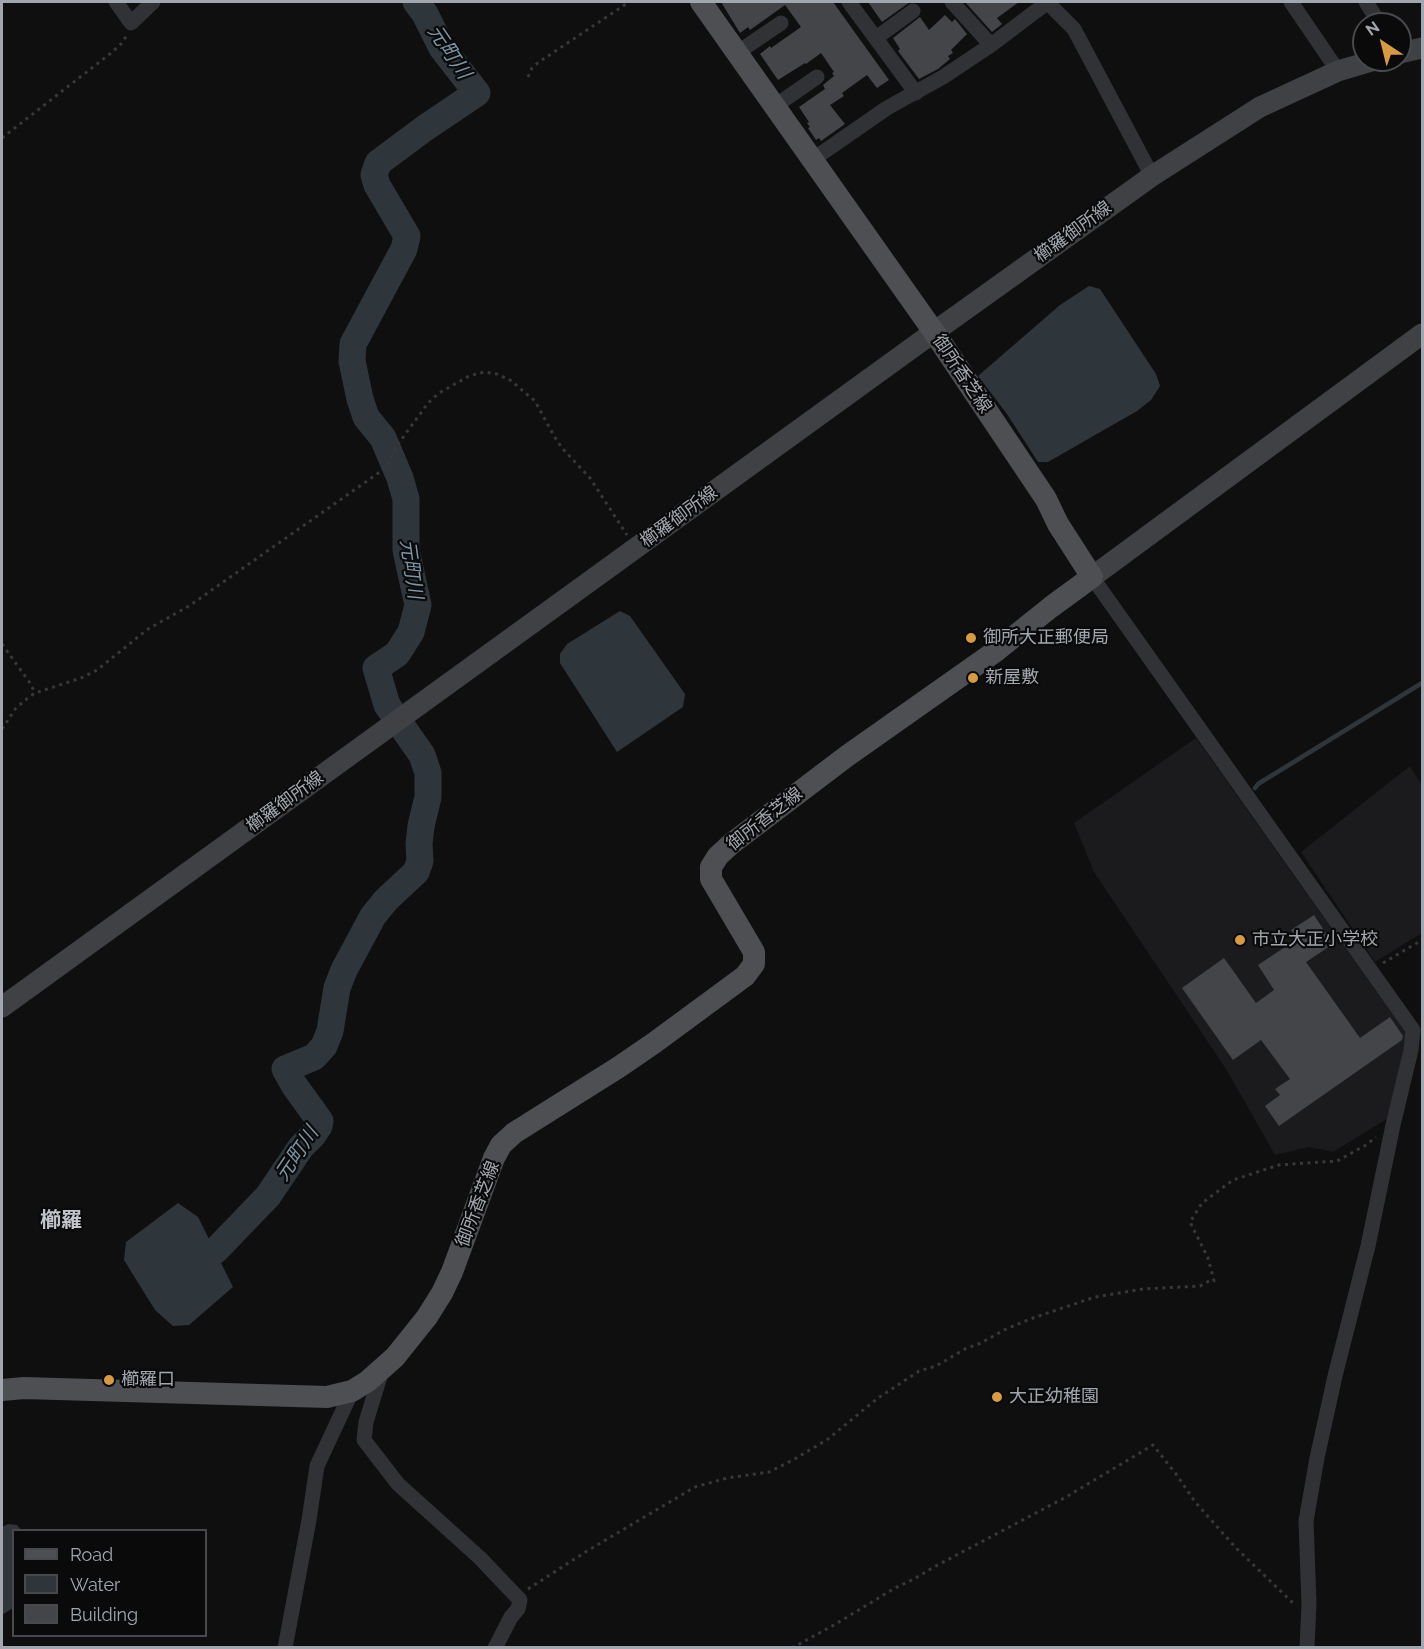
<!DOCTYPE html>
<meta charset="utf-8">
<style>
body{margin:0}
#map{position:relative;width:1424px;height:1649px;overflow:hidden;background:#0f0f10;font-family:Raleway,sans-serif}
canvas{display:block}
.frame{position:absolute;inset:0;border:3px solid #a2a7af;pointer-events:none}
.legend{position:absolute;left:12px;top:1529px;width:195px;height:108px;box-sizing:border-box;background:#0a0a0b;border:2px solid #47494d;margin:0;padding:8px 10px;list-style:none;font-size:18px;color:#a2a7af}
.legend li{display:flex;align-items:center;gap:12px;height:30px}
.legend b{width:30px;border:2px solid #47494d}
.north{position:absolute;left:1352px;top:12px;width:60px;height:60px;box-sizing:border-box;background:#0a0a0b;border:2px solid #47494d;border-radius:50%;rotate:325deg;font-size:16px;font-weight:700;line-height:24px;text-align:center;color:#a2a7af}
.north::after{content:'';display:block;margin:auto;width:21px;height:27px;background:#d89b3f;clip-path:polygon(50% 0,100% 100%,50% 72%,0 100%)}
</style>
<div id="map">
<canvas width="1424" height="1649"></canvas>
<div class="frame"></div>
<ul class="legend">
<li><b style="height:8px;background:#4d4f53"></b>Road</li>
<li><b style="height:16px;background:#2e363b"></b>Water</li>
<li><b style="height:16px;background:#434548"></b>Building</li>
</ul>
<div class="north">N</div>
</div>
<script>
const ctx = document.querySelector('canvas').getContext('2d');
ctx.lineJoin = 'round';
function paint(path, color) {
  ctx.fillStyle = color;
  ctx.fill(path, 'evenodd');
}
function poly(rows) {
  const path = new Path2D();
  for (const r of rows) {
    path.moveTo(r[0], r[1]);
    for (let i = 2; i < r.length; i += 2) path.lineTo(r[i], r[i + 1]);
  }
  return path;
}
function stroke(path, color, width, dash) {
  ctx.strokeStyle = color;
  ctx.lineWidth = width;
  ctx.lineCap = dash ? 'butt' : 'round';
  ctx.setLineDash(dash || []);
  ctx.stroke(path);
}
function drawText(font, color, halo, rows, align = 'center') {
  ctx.font = font + ' Raleway,"Noto Sans JP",sans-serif';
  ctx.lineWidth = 4.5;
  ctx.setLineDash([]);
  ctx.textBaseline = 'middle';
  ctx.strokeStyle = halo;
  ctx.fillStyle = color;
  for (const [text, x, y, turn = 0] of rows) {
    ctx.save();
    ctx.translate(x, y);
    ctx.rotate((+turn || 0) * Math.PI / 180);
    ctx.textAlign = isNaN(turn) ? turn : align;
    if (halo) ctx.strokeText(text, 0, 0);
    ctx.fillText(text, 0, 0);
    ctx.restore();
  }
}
paint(poly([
 [1196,738,1408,1036,1387,1119,1333,1152,1309,1147,1275,1155,1226,1069,1094,872,1074,823],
 [1410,766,1422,785,1422,933,1375,962,1301,852]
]), '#1b1b1d');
paint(poly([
 [1089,286,1100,289,1156,374,1160,386,1151,400,1137,411,1048,462,1038,462,1007,414,978,376,1060,305],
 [620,611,630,616,685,694,683,707,617,752,560,663,560,654,567,644],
 [178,1203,198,1217,233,1287,189,1325,173,1326,155,1310,124,1260,126,1242],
 [8,1524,17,1525,21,1530,14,1530,13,1608,2,1615,2,1527]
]), '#2e363b');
stroke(poly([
 [1255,788,1258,784,1422,683]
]), '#2e363b', 4.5);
stroke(poly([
 [187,1272,217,1249,268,1196,301,1147,313,1135,319,1126,320,1121,294,1085,285,1069,314,1057,324,1046,330,1031,337,988,344,970,373,916,386,900,416,872,420,861,419,844,421,826,428,797,428,773,422,755,387,705,376,668,397,654,411,632,418,605,406,550,406,499,400,478,383,438,366,417,360,399,352,361,353,344,404,249,407,236,377,185,374,175,378,163,425,128,477,93,442,48,425,14,416,2]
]), '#2e363b', 27);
paint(poly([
 [721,2,833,2,889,80,877,88,867,75,842,93,844,96,830,105,845,124,821,141,819,138,816,140,808,128,810,127,807,123,809,122,799,107,825,89,823,85,834,76,832,73,834,72,821,53,806,64,805,63,778,80,760,54,770,46,771,48,801,27,785,5,750,30,748,27,740,33],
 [868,2,910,2,882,22],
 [965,2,1019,2,997,18,1002,24,992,32],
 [945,15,952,22,955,19,967,34,951,50,953,53,948,56,950,59,938,69,919,79,898,51,900,49,893,38,920,17,929,30],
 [1314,915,1333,944,1306,962,1360,1038,1390,1017,1403,1036,1402,1040,1279,1126,1265,1106,1280,1095,1275,1089,1290,1079,1261,1040,1233,1060,1182,988,1224,958,1256,1003,1274,990,1258,965,1297,939,1291,930]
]), '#434548');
stroke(poly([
 [528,77,532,68,539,62,629,2],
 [2,138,111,53,122,43,127,35],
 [2,644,30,683,35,693],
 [2,729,16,708,29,697,35,693,81,678,97,670,148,629,189,606,387,467,396,447,428,403,439,393,469,376,484,372,497,374,510,380,535,401,554,436,562,448,590,478,627,535],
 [1383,963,1422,940],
 [528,1589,587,1551,695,1487,727,1478,769,1472,793,1460,828,1439,878,1398,919,1371,936,1366,965,1349,981,1343,1004,1330,1030,1319,1095,1297,1143,1289,1200,1286,1209,1281,1214,1281,1208,1258,1190,1222,1202,1203,1233,1180,1279,1165,1337,1161,1366,1145,1376,1137],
 [792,1648,834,1625,895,1588,914,1579,934,1567,1066,1497,1153,1445,1176,1474,1196,1503,1236,1548,1295,1605]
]), '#37383b', 3, [3, 4.5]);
stroke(poly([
 [116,2,131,23,153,2],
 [849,2,916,93],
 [952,2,991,45],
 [1047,2,1074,29,1152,176],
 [1291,2,1338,71],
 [1366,2,1380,24],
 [876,38,913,11],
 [737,53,781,23],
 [775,106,817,77],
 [812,160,887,108,943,77,991,45,1048,2],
 [1092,577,1413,1030,1411,1050,1393,1125,1368,1246,1335,1376,1317,1458,1306,1521,1309,1604,1307,1648],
 [382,1370,366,1422,364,1440,398,1484,480,1558,520,1600,518,1609,511,1617,495,1648],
 [285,1648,309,1520,317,1466,352,1391]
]), '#313235', 15);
stroke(poly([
 [1400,53,1422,48],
 [1092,577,1422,334],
 [2,1007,934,332,1152,176,1260,107,1338,71,1375,60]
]), '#3f4144', 21);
stroke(poly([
 [2,1390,24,1388,327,1397,352,1391,368,1381,395,1357,427,1317,442,1293,452,1272,494,1158,501,1145,514,1133,619,1067,654,1043,745,976,754,964,754,952,711,879,711,867,718,856,731,844,847,756,996,651,1051,607,1092,577,1058,524,1046,499,934,332,701,2]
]), '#4d4f53', 22);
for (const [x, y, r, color] of [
 [971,638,6,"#d89b3f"],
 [973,678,6,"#d89b3f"],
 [1240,940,6,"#d89b3f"],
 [109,1380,6,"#d89b3f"],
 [997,1397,6,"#d89b3f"]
]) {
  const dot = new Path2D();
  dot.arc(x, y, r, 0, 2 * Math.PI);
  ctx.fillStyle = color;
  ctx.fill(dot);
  stroke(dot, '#0a0a0b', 2);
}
drawText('18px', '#a2a7af', '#0a0a0b', [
 ["櫛羅御所線",1073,232,-36],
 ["御所香芝線",962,374,56],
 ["櫛羅御所線",679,517,-36],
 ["櫛羅御所線",285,802,-36],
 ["御所香芝線",765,819,-38],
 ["御所香芝線",478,1204,-69]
]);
drawText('18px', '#a2a7af', '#0a0a0b', [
 ["御所大正郵便局",983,638],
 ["新屋敷",985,678],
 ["市立大正小学校",1252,940],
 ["櫛羅口",121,1380],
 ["大正幼稚園",1009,1397]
], 'left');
drawText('italic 20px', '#7d96a7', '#0a0a0b', [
 ["元町川",449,52,56],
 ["元町川",411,569,82],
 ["元町川",297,1154,-56]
]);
drawText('bold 21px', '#c2c5cc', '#0a0a0b', [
 ["櫛羅",61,1221]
]);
</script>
